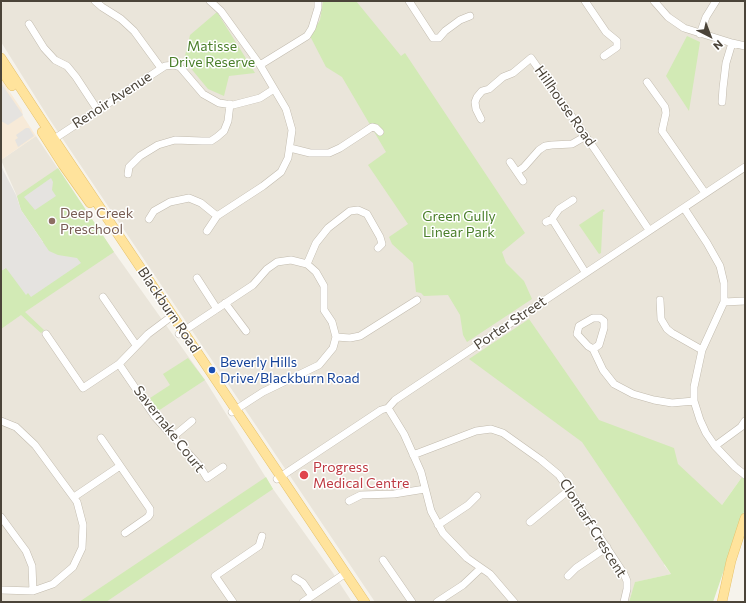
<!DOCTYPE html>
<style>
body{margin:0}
#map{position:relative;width:746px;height:603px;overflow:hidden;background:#f6f3ec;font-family:Commissioner,sans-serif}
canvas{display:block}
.frame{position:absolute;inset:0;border:2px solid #4b4439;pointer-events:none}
.north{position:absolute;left:690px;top:16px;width:40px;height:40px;-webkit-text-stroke:3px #fff;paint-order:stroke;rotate:138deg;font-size:11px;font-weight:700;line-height:16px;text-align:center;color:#4b4439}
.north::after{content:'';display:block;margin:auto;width:14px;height:18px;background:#4b4439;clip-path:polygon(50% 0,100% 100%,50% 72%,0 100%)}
</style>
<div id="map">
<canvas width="746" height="603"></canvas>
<div class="frame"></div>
<div class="north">N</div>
</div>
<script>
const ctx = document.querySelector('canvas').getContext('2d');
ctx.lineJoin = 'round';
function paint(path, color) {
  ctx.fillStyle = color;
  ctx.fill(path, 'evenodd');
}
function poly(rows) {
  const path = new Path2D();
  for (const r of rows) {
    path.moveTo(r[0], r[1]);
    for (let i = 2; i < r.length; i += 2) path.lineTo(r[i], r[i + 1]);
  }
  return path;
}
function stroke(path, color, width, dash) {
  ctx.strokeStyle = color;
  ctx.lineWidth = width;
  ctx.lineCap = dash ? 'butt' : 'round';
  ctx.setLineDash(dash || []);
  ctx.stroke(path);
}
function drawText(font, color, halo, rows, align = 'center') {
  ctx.font = font + ' Commissioner,sans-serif';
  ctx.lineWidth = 3;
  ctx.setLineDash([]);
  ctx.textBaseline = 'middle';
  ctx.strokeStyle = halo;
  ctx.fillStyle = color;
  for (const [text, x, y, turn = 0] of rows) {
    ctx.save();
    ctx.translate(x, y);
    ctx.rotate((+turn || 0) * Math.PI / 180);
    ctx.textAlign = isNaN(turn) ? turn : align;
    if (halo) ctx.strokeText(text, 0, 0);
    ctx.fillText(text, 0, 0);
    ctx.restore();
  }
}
paint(poly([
 [5,1,745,1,745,479,742,477,722,505,664,565,671,574,636,582,629,602,375,602,50,120,1,42,1,4],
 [36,136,114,252,205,380,273,489,333,573,352,602,1,602,1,271,43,242,21,210,16,194,1,160]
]), '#eae5da');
paint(poly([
 [1,79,22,110,23,116,36,136,1,160]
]), '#f7ead8');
paint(poly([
 [323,1,356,1,401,56,405,53,525,233,502,252,506,263,524,281,532,299,467,342,463,335,460,315,448,295,424,296,421,293,416,292,413,263,392,244,389,237,408,224,368,165,386,152,342,77,326,67,310,36,320,20],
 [217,12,255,73,229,76,224,96,208,89,184,60,190,35],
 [687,36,700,42,689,111,666,76],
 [58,168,114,252,25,312,44,330,41,333,21,315,1,329,1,271,43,242,21,210,17,196],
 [603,209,605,211,603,212,601,253,599,254,579,225],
 [529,319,599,420,674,448,678,464,722,505,742,477,745,479,745,509,713,602,629,602,635,582,671,574,582,442,469,359],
 [188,358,205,380,158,411,150,398,170,385,163,374],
 [266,477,273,489,106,602,79,602]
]), '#d2eab5');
paint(poly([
 [1,83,23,115,8,125,1,121],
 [26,128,29,128,34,136,18,147,15,140,18,138,16,135],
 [1,166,16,195,21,210,49,251,58,255,77,258,81,263,31,297,28,293,26,295,6,268,1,271],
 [51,178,53,182,52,190,56,196,35,210,24,197]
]), '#e5e3e0');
const minor = poly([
 [95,1,102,7,121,19,134,31,161,68],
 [409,1,433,38,439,38,445,31,460,20,470,16],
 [585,1,606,32,617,41,617,47,604,56],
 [654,1,668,17,684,28,732,43,745,46],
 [29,24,44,48,55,60,67,66,76,77,97,109],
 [700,34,706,17,716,1],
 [260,65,307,36,312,28,318,8,318,1],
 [647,82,665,107,666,113,662,131,705,193],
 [722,102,723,88,726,63,732,43],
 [481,119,476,109,475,102,477,97,482,91,489,89,503,77,513,73,531,58,596,151,649,230],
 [54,139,165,66,174,65,180,67,203,94,219,103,233,105,260,98,274,89],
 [290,148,310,153,329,153,340,148,372,127,376,128,380,132],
 [510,162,523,181],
 [517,172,524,167,539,150,545,146,552,145,572,144,586,136],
 [128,174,129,167,140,156,158,145,175,140,202,141,211,141,217,137,224,131,228,121,230,104],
 [684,208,707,243,720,266,724,283,724,302,702,350,694,387,694,401,700,420,706,433,715,446,735,467,745,475],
 [149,219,154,211,170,202,189,198,201,203,217,216],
 [552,219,585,272],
 [546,222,552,219,559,209,573,200],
 [207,231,217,216,263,186,281,172,288,158,292,130,286,109,260,65,221,11,210,1],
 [307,264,316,243,328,228,350,211,358,210,367,214,380,237,382,244,378,248],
 [197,278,217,309],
 [103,297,136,345],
 [660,300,661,319,667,329,672,333,702,350],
 [724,302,745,301],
 [225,303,246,331],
 [46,334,83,388,119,364,148,334,172,316],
 [179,334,253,285,267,269,277,262,291,260,307,264,316,272,324,286,324,310,332,322,336,337,333,348,319,365,263,392,232,412],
 [336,337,350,338,360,336,417,300],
 [593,349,599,345,604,328,604,321,600,318,593,318,579,326,577,334,588,346,593,349,603,370,614,384,633,394,654,400,672,403,694,401],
 [119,364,155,417,199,465,207,478,223,467],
 [388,408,404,434,421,472,431,511,443,533,467,558,490,574,514,602],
 [1,421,16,427,35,445,77,502,83,525,82,548,73,567,53,584,33,591,1,590],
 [174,436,192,421],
 [101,438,150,509,150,514,148,517,125,533],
 [715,446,741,427,745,421],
 [413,455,476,431,491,429,503,433,541,460,559,475,624,574,627,581,627,589,624,602],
 [277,479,381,410,388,408,395,400,745,167],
 [74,497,120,466],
 [349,501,361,495,394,494,425,489],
 [1,517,26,551,32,566,33,591],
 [530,522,569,490],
 [438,525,468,505,477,496],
 [383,560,412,602],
 [568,576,576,568,607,547],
 [295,578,303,583,312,596],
 [233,602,215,576,259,546,262,536],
 [303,602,346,573],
 [437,602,463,585,481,568]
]);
const major = poly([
 [1,58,54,139,365,602],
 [1,70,12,86],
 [42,132,63,165,90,203],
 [722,602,731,561,745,518]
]);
stroke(minor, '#c2bbae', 8);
stroke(major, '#e6c16a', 10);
stroke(minor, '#fff', 7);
stroke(major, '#ffe39c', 9);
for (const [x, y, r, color] of [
 [52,221,4,"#8d6e63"],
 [212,370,4,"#1a4fb4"],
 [304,475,5,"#e0444e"]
]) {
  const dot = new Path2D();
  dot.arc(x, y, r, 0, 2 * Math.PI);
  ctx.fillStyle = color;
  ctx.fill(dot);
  stroke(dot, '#fff', 1.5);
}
drawText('14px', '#4a7f2a', '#fff', [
 ["Matisse",212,46],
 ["Drive Reserve",212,62],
 ["Green Gully",459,216],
 ["Linear Park",459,232]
]);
drawText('14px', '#4b4439', '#fff', [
 ["Renoir Avenue",112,100,-33],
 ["Hillhouse Road",565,106,55],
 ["Blackburn Road",169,310,56],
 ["Porter Street",510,323,-34],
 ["Savernake Court",169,429,52],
 ["Clontarf Crescent",593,528,58]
]);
drawText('14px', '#785e54', '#fff', [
 ["Deep Creek",60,213],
 ["Preschool",60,229]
], 'left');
drawText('14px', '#164399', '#fff', [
 ["Beverly Hills",220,362],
 ["Drive/Blackburn Road",220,378]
], 'left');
drawText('14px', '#be3a42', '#fff', [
 ["Progress",313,467],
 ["Medical Centre",313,483]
], 'left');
</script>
